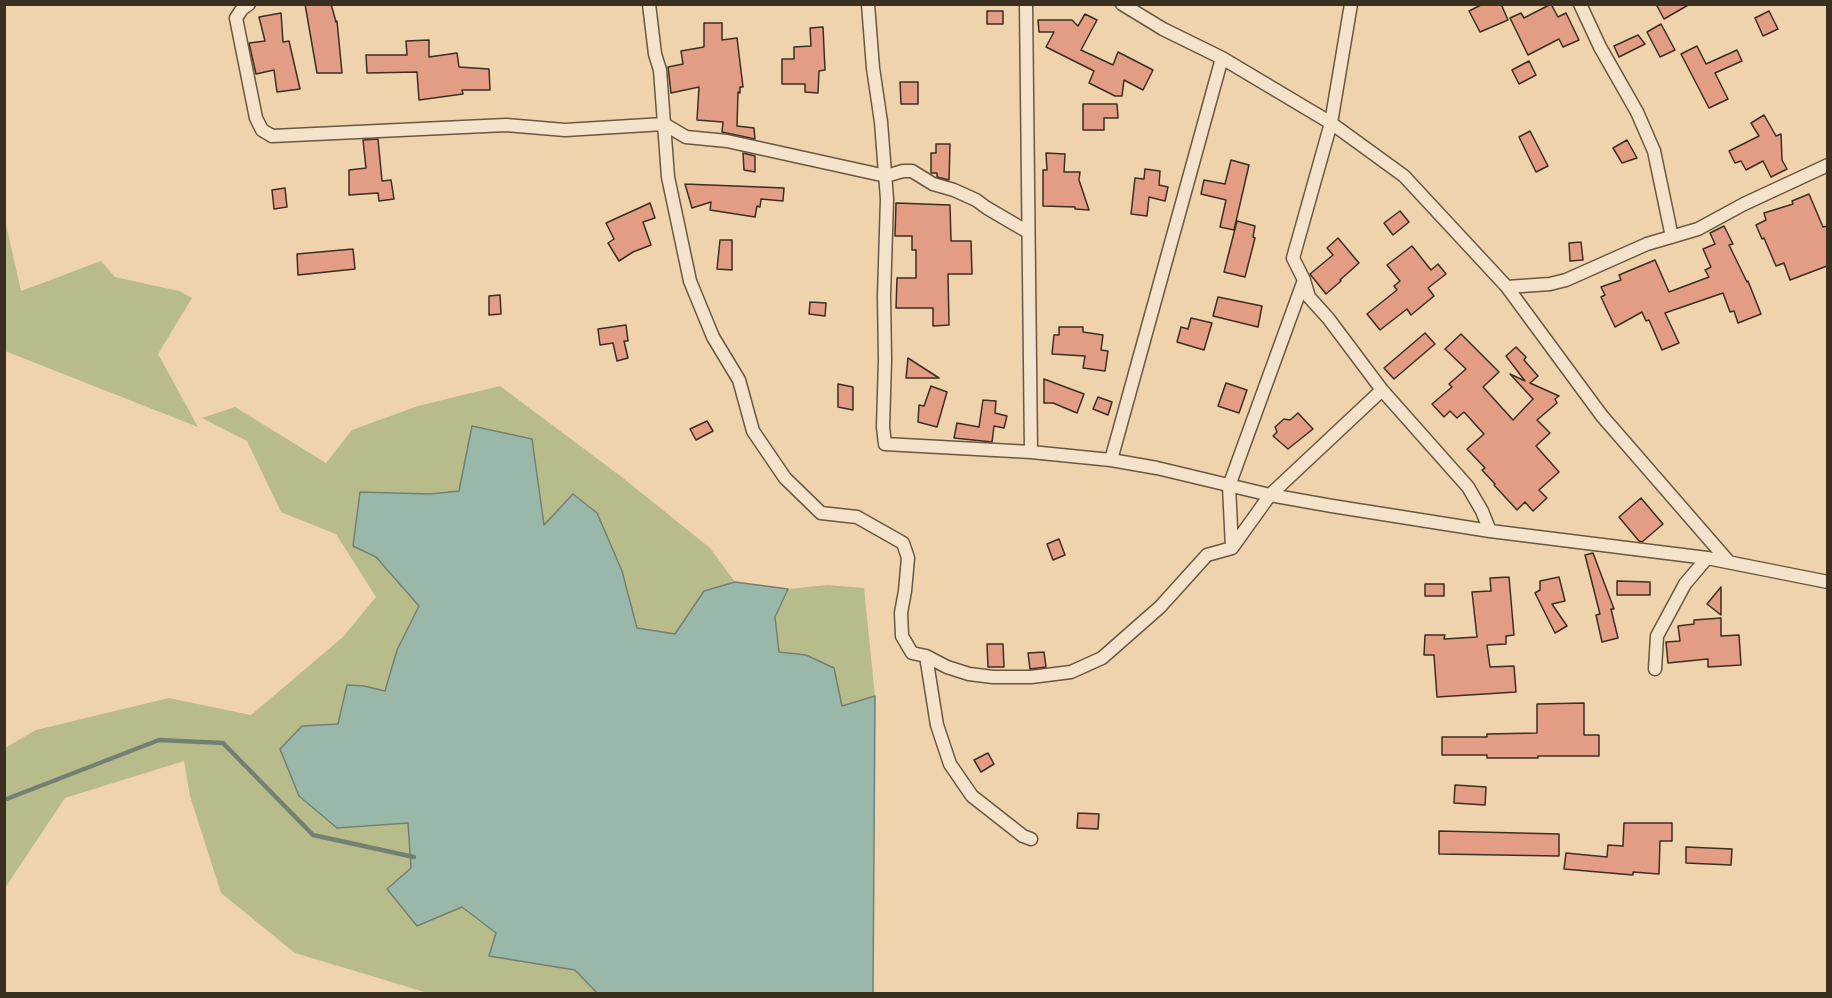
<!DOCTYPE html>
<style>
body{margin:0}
#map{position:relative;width:1832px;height:998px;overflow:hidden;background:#efd3ad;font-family:Alegreya,serif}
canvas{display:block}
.frame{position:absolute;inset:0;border:6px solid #3b2f1f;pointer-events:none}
</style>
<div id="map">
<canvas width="1832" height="998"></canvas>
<div class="frame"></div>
</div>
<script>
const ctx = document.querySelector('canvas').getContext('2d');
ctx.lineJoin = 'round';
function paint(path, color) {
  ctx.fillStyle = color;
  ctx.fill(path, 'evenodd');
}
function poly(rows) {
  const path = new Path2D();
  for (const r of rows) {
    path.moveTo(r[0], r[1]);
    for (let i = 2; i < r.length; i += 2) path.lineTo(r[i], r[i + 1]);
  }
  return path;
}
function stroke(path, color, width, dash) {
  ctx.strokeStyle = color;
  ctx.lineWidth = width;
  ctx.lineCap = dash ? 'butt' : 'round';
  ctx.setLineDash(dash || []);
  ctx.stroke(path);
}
paint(poly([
 [5,220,21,291,101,261,115,277,179,291,192,298,158,354,198,427,5,351],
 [500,386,623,478,710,548,735,582,704,591,675,634,637,628,622,571,543,526,459,491,430,494,360,492,353,546,376,557,419,606,397,650,385,691,364,686,338,724,302,726,337,828,408,823,411,868,496,933,489,956,575,970,597,993,428,993,295,953,221,893,190,796,184,761,65,798,5,888,5,748,36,730,169,698,251,715,343,637,376,597,336,534,281,512,247,441,202,418,235,407,326,463,352,430,418,406],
 [827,585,864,588,875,696,841,706,806,655,779,652,775,617,788,589]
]), '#b8bc8b');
const water = poly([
 [472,426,532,439,544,525,573,494,597,513,622,571,637,628,675,634,704,591,735,582,788,589,775,617,779,652,806,655,834,668,842,706,875,696,873,993,597,993,575,970,489,956,496,933,462,907,417,926,387,889,411,868,408,823,337,828,299,796,280,749,302,726,338,724,347,685,364,686,385,691,397,650,419,606,376,557,353,546,360,492,430,494,459,491,472,426]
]);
paint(water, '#9ab8a9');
stroke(water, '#748172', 1.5);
stroke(poly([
 [4,800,159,740,223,743,313,835,414,857]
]), '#748172', 4.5);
const building = poly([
 [305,4,331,4,336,22,337,21,342,73,317,73,305,4],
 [1483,4,1501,4,1508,20,1480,32,1469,11,1483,4],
 [1551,4,1558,17,1566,13,1579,40,1563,47,1559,39,1528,55,1510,18,1521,13,1524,18,1551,4],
 [1656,4,1690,4,1664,19,1656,4],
 [987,11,1003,11,1003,24,987,24,987,11],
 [1769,11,1778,29,1763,36,1755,18,1769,11],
 [281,13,283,42,289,41,300,89,277,92,274,70,256,74,249,43,265,41,259,17,281,13],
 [1085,14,1097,20,1081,50,1113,65,1118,52,1153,70,1143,90,1124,80,1122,96,1115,96,1089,83,1094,71,1046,47,1054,32,1039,32,1038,20,1072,20,1078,26,1085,14],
 [704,23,722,23,722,40,737,38,743,87,740,87,740,93,738,92,737,126,754,128,755,139,722,132,723,122,697,120,699,87,671,93,668,67,683,64,681,51,704,47,704,23],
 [1661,24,1675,50,1660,57,1647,32,1661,24],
 [823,27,825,70,819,71,818,93,805,92,805,84,782,84,782,59,794,59,794,47,811,46,810,28,823,27],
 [1638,35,1645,44,1619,57,1614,46,1638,35],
 [429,40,429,57,457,53,459,67,489,69,490,90,462,90,463,94,419,100,417,72,367,73,366,55,407,55,406,41,429,40],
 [1697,46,1706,64,1737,50,1742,61,1715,73,1728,99,1709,108,1681,54,1697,46],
 [1529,61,1536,75,1519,84,1512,70,1529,61],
 [900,82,918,82,918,104,901,104,900,82],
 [1083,104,1117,104,1118,118,1104,118,1104,130,1083,130,1083,104],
 [1764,115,1776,136,1781,134,1782,160,1787,169,1771,177,1763,161,1746,170,1741,161,1735,163,1729,151,1759,136,1751,123,1764,115],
 [1530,131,1548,166,1536,172,1519,137,1530,131],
 [378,139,382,181,391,180,394,199,379,201,378,193,349,195,349,170,366,168,363,140,378,139],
 [1627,140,1637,158,1622,163,1613,148,1627,140],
 [936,144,950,144,949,180,937,177,937,173,931,173,931,153,936,153,936,144],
 [743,153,755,156,755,172,744,170,743,153],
 [1046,153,1065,154,1064,172,1080,172,1079,180,1089,210,1075,209,1075,207,1043,206,1043,170,1047,170,1046,153],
 [1231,160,1249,165,1234,230,1220,227,1226,200,1201,194,1204,180,1225,184,1231,160],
 [1145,169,1160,171,1159,185,1168,187,1165,201,1149,197,1147,216,1131,214,1135,178,1144,179,1145,169],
 [685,184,784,188,783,201,761,199,760,207,757,206,755,217,710,210,711,202,692,208,685,184],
 [285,188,287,207,274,209,272,190,285,188],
 [1809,194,1823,227,1827,226,1827,266,1790,280,1784,263,1776,266,1764,238,1762,239,1756,225,1766,220,1764,213,1793,204,1792,201,1809,194],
 [650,203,655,218,643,222,651,245,633,252,619,261,608,243,614,239,606,223,650,203],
 [896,203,950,205,951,241,971,241,972,274,948,274,949,325,933,326,933,308,896,308,897,278,916,278,916,250,912,250,912,236,895,236,896,203],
 [1400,211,1409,222,1393,235,1384,223,1400,211],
 [1237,221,1255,226,1253,237,1255,238,1245,277,1224,272,1237,221],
 [1724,226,1733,244,1729,245,1747,282,1748,281,1761,314,1738,323,1734,311,1730,312,1723,293,1665,313,1679,343,1662,350,1649,320,1646,321,1642,312,1615,327,1601,297,1605,295,1601,287,1621,280,1619,275,1655,260,1669,292,1709,277,1705,270,1711,267,1703,249,1715,244,1710,233,1724,226],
 [1338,238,1359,263,1340,280,1341,281,1326,294,1310,274,1333,255,1327,248,1338,238],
 [720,240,732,240,732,270,717,269,720,240],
 [1581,242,1583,260,1570,261,1569,243,1581,242],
 [1412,246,1431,270,1438,264,1446,274,1428,288,1434,296,1411,315,1407,309,1380,330,1367,314,1397,290,1394,286,1400,281,1387,265,1412,246],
 [353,249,355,269,298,275,297,254,353,249],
 [500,295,501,314,489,315,489,296,500,295],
 [1218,297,1262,306,1258,327,1213,316,1218,297],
 [810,302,826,303,825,316,809,314,810,302],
 [1191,318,1212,323,1204,350,1177,342,1181,327,1188,329,1191,318],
 [626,325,628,341,624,341,628,358,617,361,613,343,600,345,598,329,626,325],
 [1059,327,1083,327,1083,332,1103,335,1101,350,1108,351,1105,371,1083,368,1085,356,1052,354,1054,335,1059,335,1059,327],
 [1425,333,1435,344,1394,379,1384,368,1425,333],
 [1461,334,1499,372,1483,387,1513,420,1533,399,1510,374,1525,381,1506,356,1516,347,1526,357,1524,360,1538,376,1530,383,1559,396,1555,399,1557,403,1537,420,1550,433,1536,446,1559,472,1539,490,1547,498,1533,511,1525,502,1517,510,1494,485,1495,484,1482,470,1485,468,1467,449,1484,434,1464,412,1457,418,1450,411,1444,417,1432,404,1452,387,1449,384,1466,369,1445,349,1461,334],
 [908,358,939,378,906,378,908,358],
 [1044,379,1084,394,1077,413,1053,403,1044,403,1044,379],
 [1226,383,1247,390,1239,413,1218,406,1226,383],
 [838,384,853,387,853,410,838,407,838,384],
 [931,386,947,392,937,427,918,422,919,405,924,406,931,386],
 [1098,397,1112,402,1108,415,1093,409,1098,397],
 [983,400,996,401,995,413,1007,416,1004,428,994,426,992,442,954,438,957,423,979,427,983,400],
 [1298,413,1313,429,1288,449,1273,436,1277,432,1275,427,1284,419,1290,420,1298,413],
 [707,421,713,431,696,440,690,429,707,421],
 [1641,498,1663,524,1642,542,1639,541,1619,517,1641,498],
 [1059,539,1065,555,1053,560,1047,544,1059,539],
 [1593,553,1614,609,1611,609,1618,638,1602,642,1596,615,1600,614,1585,555,1593,553],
 [1509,577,1514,635,1506,636,1506,644,1487,645,1490,667,1514,666,1516,692,1437,697,1434,655,1424,655,1425,635,1445,635,1444,639,1477,637,1472,592,1491,591,1490,578,1509,577],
 [1559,577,1565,601,1552,604,1567,626,1555,633,1535,593,1540,590,1540,581,1559,577],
 [1617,581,1650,582,1650,595,1617,595,1617,581],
 [1425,584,1444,584,1444,596,1425,596,1425,584],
 [1721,587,1721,615,1707,604,1721,587],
 [1721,618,1721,636,1739,635,1741,665,1708,667,1708,659,1668,663,1666,642,1680,641,1678,626,1694,624,1694,620,1721,618],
 [987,644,1003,644,1004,667,988,667,987,644],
 [1044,652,1046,667,1030,669,1028,653,1044,652],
 [1584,703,1584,735,1599,735,1599,756,1538,756,1538,758,1487,758,1487,755,1442,755,1442,737,1487,737,1487,734,1537,733,1537,704,1584,703],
 [988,753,994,764,981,772,974,760,988,753],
 [1455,785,1486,787,1485,805,1454,803,1455,785],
 [1078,813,1099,814,1098,829,1077,828,1078,813],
 [1624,823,1672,823,1672,841,1660,841,1659,874,1633,872,1633,875,1564,869,1566,853,1607,857,1608,845,1623,846,1624,823],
 [1439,831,1559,834,1559,856,1439,854,1439,831],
 [1686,847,1732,849,1731,865,1686,863,1686,847]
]);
paint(building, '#e39d84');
stroke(building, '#3b2f1f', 1.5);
const minor = poly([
 [249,4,242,9,236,18,256,118,262,130,272,136,506,125,565,130,664,124,686,137,727,141,886,176,903,171,912,171,933,184,954,190,976,200,987,208,1028,232],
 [649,4,655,54,660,70,668,177,690,281,713,337,739,380,753,431,785,478,821,513,857,517,903,543,908,558,905,591,901,613,902,636,912,653,926,656,937,725,950,764,972,796,1023,836,1031,839],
 [868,4,873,68,881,122,887,199,884,296,885,360,883,427,885,444,1031,452,1111,460,1157,468,1270,495,1332,506,1490,531,1707,558,1828,582],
 [1026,4,1031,452],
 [1122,4,1163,29,1222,58,1331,123,1404,176,1507,287,1602,416,1728,561],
 [1351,4,1331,123,1293,258,1304,280,1309,297,1328,318,1382,390,1468,487,1482,511,1490,531],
 [1580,4,1600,47,1637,112,1654,151,1672,237],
 [1507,287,1550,284,1566,280,1647,244,1698,229,1744,204,1828,165],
 [1111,460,1222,58],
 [1232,548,1229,486,1304,280],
 [926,656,947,667,969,674,993,677,1031,677,1071,672,1102,658,1160,607,1207,555,1232,548,1270,495,1382,390],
 [1655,669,1657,636,1685,584,1707,558]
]);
stroke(minor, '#685842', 15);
stroke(minor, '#f5e2ca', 12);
</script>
